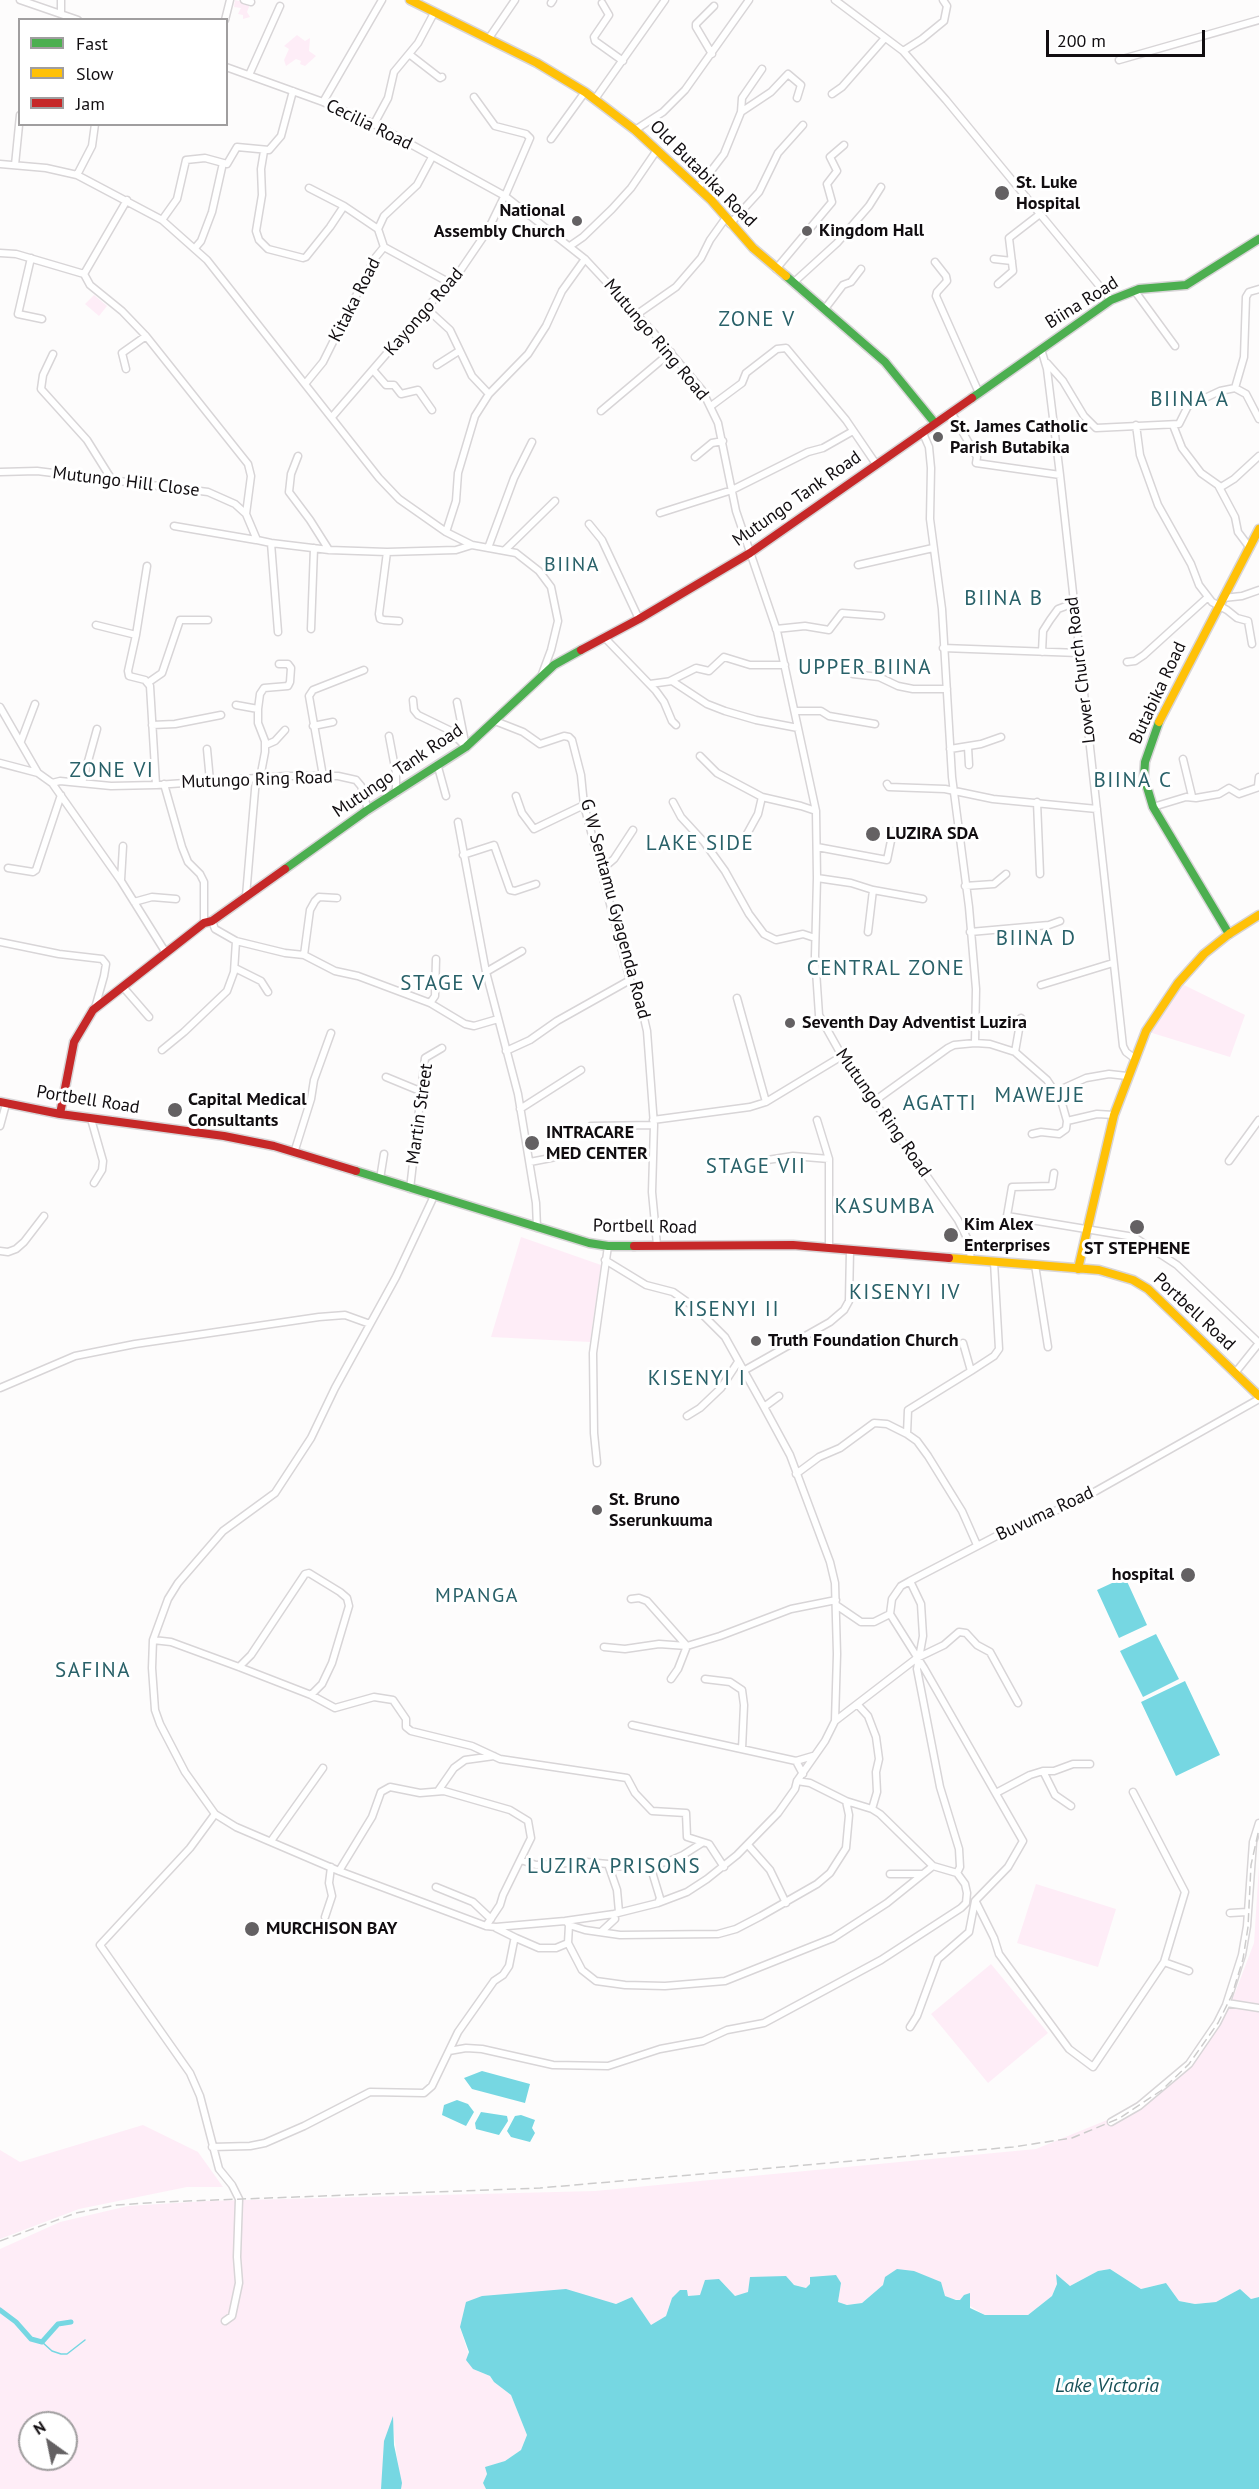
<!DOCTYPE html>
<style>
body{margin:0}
#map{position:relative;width:1259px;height:2489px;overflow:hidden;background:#fdfcfc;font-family:"PT Sans",sans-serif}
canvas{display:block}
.legend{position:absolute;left:18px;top:18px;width:210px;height:108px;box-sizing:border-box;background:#fff;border:2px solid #a09e9f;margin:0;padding:8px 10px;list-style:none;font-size:18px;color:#110d10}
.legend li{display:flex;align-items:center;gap:12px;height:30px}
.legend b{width:30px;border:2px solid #a09e9f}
.north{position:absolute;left:18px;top:2411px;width:60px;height:60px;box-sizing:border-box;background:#fff;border:2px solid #a09e9f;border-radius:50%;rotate:327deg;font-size:16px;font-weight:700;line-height:24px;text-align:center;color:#110d10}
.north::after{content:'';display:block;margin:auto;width:21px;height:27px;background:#646163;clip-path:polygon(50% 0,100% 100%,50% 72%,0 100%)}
.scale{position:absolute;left:1046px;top:30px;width:159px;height:27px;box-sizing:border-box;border:3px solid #110d10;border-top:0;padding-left:8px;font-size:18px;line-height:21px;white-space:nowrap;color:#110d10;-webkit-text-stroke:4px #fff;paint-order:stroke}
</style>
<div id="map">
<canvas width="1259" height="2489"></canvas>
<ul class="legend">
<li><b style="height:8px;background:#4caf50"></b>Fast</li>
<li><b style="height:8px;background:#ffc107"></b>Slow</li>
<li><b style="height:8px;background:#c62828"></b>Jam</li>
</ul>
<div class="north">N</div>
<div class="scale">200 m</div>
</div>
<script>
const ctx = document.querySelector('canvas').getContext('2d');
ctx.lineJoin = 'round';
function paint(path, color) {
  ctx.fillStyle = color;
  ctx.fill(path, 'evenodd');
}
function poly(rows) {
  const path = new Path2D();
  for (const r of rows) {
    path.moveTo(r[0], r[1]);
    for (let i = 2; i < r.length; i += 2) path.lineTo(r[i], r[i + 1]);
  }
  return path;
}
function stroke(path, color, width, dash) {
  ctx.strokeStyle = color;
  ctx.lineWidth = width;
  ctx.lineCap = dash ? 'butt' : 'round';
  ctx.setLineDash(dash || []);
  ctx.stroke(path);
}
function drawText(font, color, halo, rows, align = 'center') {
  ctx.font = font + ' "PT Sans",sans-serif';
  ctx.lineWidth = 6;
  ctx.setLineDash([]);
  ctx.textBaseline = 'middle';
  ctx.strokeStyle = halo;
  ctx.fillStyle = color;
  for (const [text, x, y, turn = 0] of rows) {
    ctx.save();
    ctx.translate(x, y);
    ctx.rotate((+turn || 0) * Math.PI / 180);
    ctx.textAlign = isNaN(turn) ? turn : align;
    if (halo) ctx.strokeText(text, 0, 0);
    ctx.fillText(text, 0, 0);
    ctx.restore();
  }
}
paint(poly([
 [235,0,250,4,247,12,250,17,243,19,243,15,238,14,241,8,234,7],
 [297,35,305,41,310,38,309,51,316,56,305,66,300,64,301,61,296,59,286,66,284,60,289,49,284,46],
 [94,295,107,306,99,316,85,304],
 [1180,983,1245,1015,1230,1057,1149,1032],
 [521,1237,601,1265,590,1342,491,1337],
 [1259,1866,1259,2297,1251,2299,1240,2289,1216,2302,1195,2304,1179,2301,1166,2283,1141,2289,1110,2269,1098,2271,1070,2286,1057,2284,1052,2296,1028,2315,985,2315,960,2300,883,2285,862,2303,847,2305,838,2302,841,2283,810,2284,806,2288,794,2285,735,2296,719,2279,700,2295,672,2298,666,2316,651,2326,632,2297,616,2304,597,2299,460,2327,473,2369,490,2376,494,2382,511,2395,527,2435,521,2450,505,2461,486,2467,487,2474,483,2483,486,2489,401,2489,392,2418,381,2489,0,2489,0,2249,60,2222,128,2206,206,2201,595,2191,1036,2149,1112,2118,1183,2072,1230,2006,1254,1943],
 [30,2423,66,2423,66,2459,30,2459],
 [1036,1884,1116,1909,1098,1967,1017,1943],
 [991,1964,1048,2033,988,2083,931,2014],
 [143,2125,198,2152,223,2187,187,2187,79,2209,0,2239,0,2150,20,2162]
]), '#feedf7');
paint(poly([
 [1125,1577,1147,1625,1119,1638,1097,1590],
 [1156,1634,1179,1679,1143,1697,1120,1651],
 [1185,1681,1220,1755,1176,1776,1141,1702],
 [482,2071,530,2084,525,2103,472,2089,464,2078],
 [457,2100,468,2104,474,2112,466,2126,442,2115,444,2105],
 [481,2112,507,2116,508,2121,499,2135,476,2129,475,2123],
 [521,2115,535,2120,532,2128,535,2133,530,2142,511,2137,507,2131,515,2116],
 [897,2269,914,2271,941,2282,945,2296,956,2300,960,2300,964,2295,970,2293,970,2308,985,2315,1028,2315,1052,2296,1057,2284,1056,2274,1070,2286,1098,2271,1110,2269,1141,2289,1166,2283,1179,2301,1195,2304,1216,2302,1240,2289,1251,2299,1259,2297,1259,2489,486,2489,483,2483,487,2474,485,2467,505,2461,521,2450,527,2435,511,2395,494,2382,490,2376,473,2369,466,2360,469,2352,460,2327,466,2302,482,2296,566,2289,616,2304,632,2297,651,2325,666,2316,672,2298,680,2290,687,2290,688,2296,700,2295,705,2280,719,2279,735,2296,748,2292,750,2277,786,2276,794,2285,806,2288,810,2284,810,2277,836,2275,841,2283,838,2302,847,2305,862,2303,883,2285,885,2277],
 [393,2416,394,2445,402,2483,401,2489,381,2489,384,2441]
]), '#76d7e2');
stroke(poly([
 [42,2342,52,2351,61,2354,67,2354,85,2340]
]), '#76d7e2', 1.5);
stroke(poly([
 [0,2310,16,2322,31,2339,42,2342,58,2324,71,2322]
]), '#76d7e2', 5);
const street = poly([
 [20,0,78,20],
 [61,0,61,14],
 [244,0,251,2],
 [835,0,903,51,946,100,1111,300],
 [551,3,553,0],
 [602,3,609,15,594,37,595,41,623,61],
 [225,20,230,0],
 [489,38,515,0],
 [903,51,922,39,944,21,947,6,943,0],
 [409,54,440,78,442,77],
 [712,54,696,27,696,24,714,6],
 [1119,60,1259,20],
 [226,67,323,102,374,124,505,196,585,259,653,332,702,390,718,423,736,511,777,631,816,811,817,878,815,956,819,1015,842,1056,958,1220,971,1246,970,1260],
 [249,75,280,6],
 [832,94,842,87,885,38],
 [474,97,495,126,526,134,530,138,505,196],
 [595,99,665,0],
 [323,102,382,0],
 [741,112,742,98,762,69],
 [374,124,388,98,394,72,418,43,434,13],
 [635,130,663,112,685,90,749,0],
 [551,139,585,92],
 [264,151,261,169,262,195,256,231,259,240,268,249,303,258,306,257,330,227,344,206,378,229],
 [0,164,46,168,77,175,162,220,207,260,379,478,399,499,446,532,472,545,516,553,539,571,551,587,558,621,551,650,542,674],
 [15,165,20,115],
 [77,175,92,146,95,124],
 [309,188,344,206],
 [698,188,724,154,741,112,771,92,788,74,801,85,797,98],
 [162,220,177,199,186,160,205,158,227,164,237,147,269,150,281,136,293,91],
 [730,224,759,192,778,153,803,125],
 [570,246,583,237,612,209,631,188,657,150],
 [384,247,450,283],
 [195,248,201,241,212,212,223,163],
 [0,253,16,254,84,274,90,285,122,311,146,336,248,464,251,476,246,514],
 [31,258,18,314,42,319],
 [994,259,1012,261],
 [935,262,946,276,947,281,937,292,936,296,979,393],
 [776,269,832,202,827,184,837,171,830,157,844,145],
 [84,274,127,200],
 [793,283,837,243,869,206,881,187],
 [998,284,1013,271,1009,238,1040,214],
 [1259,289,1249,292,1246,297,1244,357,1235,388,1246,394,1259,419],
 [1134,290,1175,346],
 [426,308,450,330,472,376,489,394],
 [824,310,843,285,851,282,861,269],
 [636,315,676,287,701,258,710,240,725,219],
 [1041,349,1047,369,1060,475,1123,1046,1126,1052,1134,1058],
 [53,354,43,375,41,389,87,440,112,480],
 [1047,363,1063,381,1084,416,1096,428,1179,424,1188,406,1220,391,1235,388],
 [437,365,459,351],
 [126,369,122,353,146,336],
 [373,370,386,385,394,385,401,394,418,390,432,410],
 [305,384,323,362,375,258,384,247,378,229,384,216,417,185,432,157],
 [711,406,742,383,746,373,777,349,786,348,846,420,876,464],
 [601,411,671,352],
 [951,412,977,457,976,463,1060,475],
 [332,417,426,308,458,274,488,230,504,197],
 [1136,425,1140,455,1158,505,1191,564,1199,585,1212,602,1227,610,1237,618,1248,621,1252,644],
 [1173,425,1182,448,1201,473,1218,485,1235,517,1238,532,1250,548],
 [298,456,291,474,289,492,310,520,329,550],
 [695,457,712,443,723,441],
 [0,472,37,471,208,492,235,504,246,514,257,540,271,543,329,550,387,552,456,550,472,545],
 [1218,485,1221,487,1234,479,1259,456],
 [660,513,732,490,808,452,823,448,853,431],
 [589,524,602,540,639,619],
 [174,526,256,540],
 [446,532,456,501,458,473,475,416,489,394,528,354,546,326,562,291,585,259],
 [271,543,278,632],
 [488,548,514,478,532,442],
 [505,550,555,501],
 [387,552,379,614,380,619,384,620,399,621],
 [858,565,933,548],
 [1223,598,1242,596,1259,590],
 [96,625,136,635,128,671,129,676,145,680,150,686,156,785],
 [311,629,314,548],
 [776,629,805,626,829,630,842,613,881,616],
 [136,635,147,566],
 [604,637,656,691,664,702,672,721,676,725],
 [943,648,1079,653],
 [1042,652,1043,631,1050,620,1058,609,1074,603],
 [1127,662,1135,661,1144,655,1208,597],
 [853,674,879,677,898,686,913,689,947,689],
 [670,681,696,668,709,671,724,657,750,665,785,665],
 [149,682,162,673,180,620,208,620],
 [650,684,672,681,707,704,725,711,756,720,798,728],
 [413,700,414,710,418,715,449,730,466,747,457,702],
 [236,705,258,709],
 [0,707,38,773],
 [795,711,821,711,829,716,875,724],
 [495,721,523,732,540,744,564,736,569,737,572,740,581,775,584,805,630,980,641,1005,647,1031,654,1125,652,1192,657,1245],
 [152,725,175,724,221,715],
 [313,726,333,722],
 [389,736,396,773,396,793],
 [21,741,35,704],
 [266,745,275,741,285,730],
 [968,747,969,765],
 [207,749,210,781],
 [950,749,981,744,1001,737],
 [700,756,717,773,762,797,801,806,816,811],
 [1183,759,1192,796],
 [0,763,38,773,52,783,121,881,166,953],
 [438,767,446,796],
 [323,776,309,696,313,690,364,670],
 [52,783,60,781,111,786,156,785,286,776,338,776,356,780,361,786,368,810],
 [82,783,97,729],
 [164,784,182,847,188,862,200,874,204,882,204,923],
 [887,784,889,787,945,789,993,799,1097,809],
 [1258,786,1259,777],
 [516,796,522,813,534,829,584,805],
 [673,802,681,817,704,842,725,871,749,914,764,934,776,940,803,934,815,938],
 [1037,802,1040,874],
 [1153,807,1186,797,1196,798,1219,794,1229,788,1239,794,1259,787],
 [458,822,486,972,518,1094,536,1203,537,1228],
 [747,834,758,814,762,797],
 [817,847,887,860,893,831],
 [463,855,494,845,510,890,515,891,536,884],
 [8,868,33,872,36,870,61,795],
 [601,870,614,859,633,830],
 [817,878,851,883,873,890,923,899],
 [121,880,123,846],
 [965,886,994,884,1006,874],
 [246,896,256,778,261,773,265,752,265,741,258,723,258,709,260,694,264,688,288,686,290,682,291,668,288,664,279,664],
 [134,902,152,897,176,899],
 [212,921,215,929,236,941,285,953,304,955,335,971,358,976,430,1003,465,1024,474,1026,498,1019],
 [868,932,873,890],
 [970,932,1049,925,1060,921],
 [0,942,59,954,102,959,106,964,104,976,95,1008],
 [304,955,310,910,315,901,319,897,337,898],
 [235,968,261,981,268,992],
 [486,972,522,951],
 [1041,985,1113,963],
 [123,987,149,1017],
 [737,998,766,1102],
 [430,1003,435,996,436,959],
 [975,1043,990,1044,1015,1052,1047,1080,1055,1092,1086,1078,1109,1074,1127,1076],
 [162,1050,184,1032,227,991,234,972,236,941],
 [506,1051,530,1040,557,1021,630,980],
 [1015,1052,1021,1018],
 [386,1077,420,1091],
 [1055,1092,1061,1100,1067,1121,1097,1114,1114,1115],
 [873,1102,948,1048,954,1045,975,1043,976,989,969,907,952,777,942,609,930,519,931,468,929,447,922,431],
 [520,1109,581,1070],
 [91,1119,103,1161,102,1170,94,1183],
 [653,1120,750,1107,766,1102,842,1056],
 [817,1120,829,1159,829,1248],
 [0,1126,6,1104],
 [591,1126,654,1125],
 [1032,1134,1041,1132,1059,1134,1066,1129,1067,1121],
 [294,1153,311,1099,314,1080,331,1033],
 [761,1161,793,1156,829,1159],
 [1229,1161,1259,1120],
 [530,1162,566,1155],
 [1054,1173,1052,1186,1012,1187,1007,1216,1134,1237,1177,1265,1259,1343],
 [380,1179,384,1154],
 [410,1189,425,1058,442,1048],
 [434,1196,396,1277,335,1388,311,1438,275,1493,223,1531,178,1583,168,1599,153,1640,152,1668,155,1710,160,1724,185,1772,215,1814,236,1827,339,1871,486,1926,496,1927,565,1921,614,1914,658,1903,687,1892,707,1879,737,1855,778,1813,795,1789,797,1781,825,1741,835,1721,917,1658,944,1645,959,1632,966,1633,977,1645,990,1652,1018,1703],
 [0,1251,8,1252,16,1249,24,1242,44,1216],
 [605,1260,646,1285,673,1292,697,1309,725,1337,764,1407,779,1396],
 [1035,1265,1048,1347],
 [745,1370,830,1322,844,1310,849,1301,850,1250],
 [971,1371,994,1356,999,1349,994,1262],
 [1235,1373,1259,1343],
 [0,1388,75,1356,135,1344,319,1317,345,1315,370,1324],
 [764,1407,790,1455,830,1562,835,1583,837,1654,835,1721],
 [687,1416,700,1408,721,1388,738,1362],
 [907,1434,908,1410,971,1371,963,1343],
 [597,1463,594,1433,593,1353,608,1246],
 [796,1474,819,1457,840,1448,874,1423,887,1424,907,1434,917,1441,928,1456,962,1511,977,1545],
 [631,1599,639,1598,647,1601,687,1646],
 [836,1605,861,1622,874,1622,890,1614],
 [153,1640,171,1642,239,1667,311,1695,335,1708,374,1697,393,1700,406,1719,406,1727,411,1731,472,1746,500,1759,627,1778,635,1793,652,1811,686,1813,687,1837,709,1844,724,1867],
 [604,1647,625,1649,659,1644,687,1646,720,1636,791,1609,836,1600],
 [239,1667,251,1655,305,1574,309,1573,340,1592,347,1598,349,1606,332,1663,322,1684,311,1695],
 [671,1679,678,1669,687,1646],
 [705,1679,730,1682,742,1690,744,1705,742,1749],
 [858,1705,868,1716,876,1737,879,1759,876,1772,877,1792,872,1809,880,1814,933,1866,957,1873,960,1867,959,1849,940,1787,917,1669,923,1636,921,1604,910,1581],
 [632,1725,796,1761,803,1774],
 [796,1761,813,1756],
 [1043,1771,1054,1771,1073,1764,1090,1764],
 [438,1791,454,1768,465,1760,494,1756],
 [996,1793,1030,1775,1043,1771,1055,1795,1071,1806],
 [846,1801,872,1809],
 [215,1814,190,1848,100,1945,190,2073,200,2096,219,2169,232,2185,239,2199,237,2257,239,2283,232,2316,225,2321],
 [271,1841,323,1768],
 [748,1845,770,1870,786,1903],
 [521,1860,536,1865,586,1862,608,1864,617,1890,619,1912],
 [652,1864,653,1875,660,1898,658,1903],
 [610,1866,634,1867,667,1862,683,1855,702,1843],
 [339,1871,372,1817,381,1792,390,1787,420,1793,444,1791,510,1810,528,1821,531,1838,503,1895,500,1905,486,1926],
 [890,1874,922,1874],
 [436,1887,473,1902,491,1919],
 [976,1902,994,1938,999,1954,1069,2049,1093,2067,1164,1962,1185,1892,1133,1792],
 [1230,1913,1247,1912],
 [325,1917,332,1896,329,1883,331,1867],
 [567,1922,569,1925,585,1930,620,1935,718,1934,736,1929,761,1916,817,1884,830,1873,846,1848,849,1815,846,1801,810,1783,797,1781],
 [569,1925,568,1943,582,1970,596,1981,625,1985,665,1986,725,1981,833,1938,887,1903,933,1866],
 [602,1931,615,1919,614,1914],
 [516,1938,539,1948,556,1948,568,1943],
 [1164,1962,1189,1971],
 [1227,2003,1259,2008],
 [910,2027,917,2016,938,1959,969,1932,975,1901,1008,1867,1023,1841,924,1668,890,1614,892,1599,901,1586,910,1581,1008,1530,1067,1506,1096,1491,1259,1399],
 [449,2051,466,2048,482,2049,553,2065,608,2066,660,2049,703,2041,727,2030,764,2023,881,1960,961,1908,966,1903,967,1893,965,1884,957,1873],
 [1111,2122,1139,2106,1189,2064,1217,2023,1226,2005,1242,1955,1247,1926,1253,1842,1259,1823],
 [212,2147,250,2146,265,2143,304,2126,370,2092,424,2093,432,2086,458,2032,494,1981,503,1975,509,1966,514,1941,516,1938,496,1928]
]);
const fast = poly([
 [786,276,885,362,934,422],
 [972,398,1111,300,1139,289,1186,285,1259,239],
 [1159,722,1145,762,1144,777,1153,807,1229,934],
 [285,869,366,811,466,747,554,665,581,650],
 [356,1171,589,1243,608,1246,634,1246]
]);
const slow = poly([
 [410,0,537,63,585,92,635,130,711,200,753,248,786,276],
 [1159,722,1259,529],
 [949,1258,1099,1270,1133,1280,1148,1289,1259,1396],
 [1078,1269,1114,1115,1146,1031,1178,983,1204,954,1229,934,1259,915]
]);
const jam = poly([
 [581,650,639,619,750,553,972,398],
 [0,1102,60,1114,224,1136,274,1146,356,1171],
 [60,1114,74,1042,93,1010,204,923,212,921,285,869],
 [634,1246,793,1245,949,1258]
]);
stroke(street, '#d8d5d7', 9);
stroke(fast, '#d8d5d7', 11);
stroke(slow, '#d8d5d7', 11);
stroke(jam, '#d8d5d7', 11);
stroke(street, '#fff', 6);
stroke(fast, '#4caf50', 8);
stroke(slow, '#ffc107', 8);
stroke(jam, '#c62828', 8);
stroke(poly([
 [0,2241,76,2213,117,2205,161,2202,540,2188,1013,2147,1072,2138,1120,2118,1162,2090,1189,2064,1218,2023,1232,1995,1243,1959,1248,1927,1251,1865,1259,1829]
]), '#cdcccc', 1.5, [9, 4.5]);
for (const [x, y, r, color] of [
 [1002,193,8,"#646163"],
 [577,221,6,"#646163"],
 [807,231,6,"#646163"],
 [938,437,6,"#646163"],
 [873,834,8,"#646163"],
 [790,1023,6,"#646163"],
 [175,1110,8,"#646163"],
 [532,1143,8,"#646163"],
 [1137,1227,8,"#646163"],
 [951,1235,8,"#646163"],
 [756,1341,6,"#646163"],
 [597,1510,6,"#646163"],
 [1188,1575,8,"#646163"],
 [252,1929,8,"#646163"]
]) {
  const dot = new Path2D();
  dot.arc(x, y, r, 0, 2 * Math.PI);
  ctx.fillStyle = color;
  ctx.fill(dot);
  stroke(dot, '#fff', 2);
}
drawText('18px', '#110d10', '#fff', [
 ["Cecilia Road",369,125,26],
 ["Old Butabika Road",703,174,45],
 ["Kitaka Road",355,300,-63],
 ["Biina Road",1082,303,-32],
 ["Kayongo Road",424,312,-49],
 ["Mutungo Ring Road",656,340,50],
 ["Mutungo Hill Close",126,482,7],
 ["Mutungo Tank Road",797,499,-35],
 ["Lower Church Road",1081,670,-97],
 ["Butabika Road",1158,693,-65],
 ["Mutungo Tank Road",398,771,-34],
 ["Mutungo Ring Road",257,780,-2],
 ["G W Sentamu Gyagenda Road",615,909,75],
 ["Portbell Road",88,1100,9],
 ["Mutungo Ring Road",883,1113,55],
 ["Martin Street",420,1114,-82],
 ["Portbell Road",645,1227,1],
 ["Portbell Road",1194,1312,43],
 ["Buvuma Road",1045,1514,-25]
]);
drawText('bold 18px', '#110d10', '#fff', [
 ["St. Luke",1016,183],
 ["Hospital",1016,204],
 ["National",565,211,"right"],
 ["Assembly Church",565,232,"right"],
 ["Kingdom Hall",819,231],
 ["St. James Catholic",950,427],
 ["Parish Butabika",950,448],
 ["LUZIRA SDA",886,834],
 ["Seventh Day Adventist Luzira",802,1023],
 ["Capital Medical",188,1100],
 ["Consultants",188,1121],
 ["INTRACARE",546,1133],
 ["MED CENTER",546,1154],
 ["Kim Alex",964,1225],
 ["Enterprises",964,1246],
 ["ST STEPHENE",1137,1249,"center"],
 ["Truth Foundation Church",768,1341],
 ["St. Bruno",609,1500],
 ["Sserunkuuma",609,1521],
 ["hospital",1174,1575,"right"],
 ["MURCHISON BAY",266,1929]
], 'left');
ctx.letterSpacing = '1.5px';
drawText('20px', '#296169', '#fff', [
 ["BIINA",572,565],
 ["MPANGA",477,1596]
]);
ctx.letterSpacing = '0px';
drawText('italic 20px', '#185158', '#fff', [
 ["Lake Victoria",1107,2386]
]);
ctx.letterSpacing = '1.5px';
drawText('21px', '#296169', '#fff', [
 ["ZONE V",757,320],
 ["BIINA A",1190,400],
 ["BIINA B",1004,599],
 ["UPPER BIINA",865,668],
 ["ZONE VI",112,771],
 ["BIINA C",1133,781],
 ["LAKE SIDE",700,844],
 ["BIINA D",1036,939],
 ["CENTRAL ZONE",886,969],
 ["STAGE V",443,984],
 ["MAWEJJE",1040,1096],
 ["AGATTI",940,1104],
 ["STAGE VII",756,1167],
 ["KASUMBA",885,1207],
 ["KISENYI IV",905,1293],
 ["KISENYI II",727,1310],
 ["KISENYI I",697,1379],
 ["SAFINA",93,1671],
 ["LUZIRA PRISONS",614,1867]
]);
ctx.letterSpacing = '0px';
</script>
